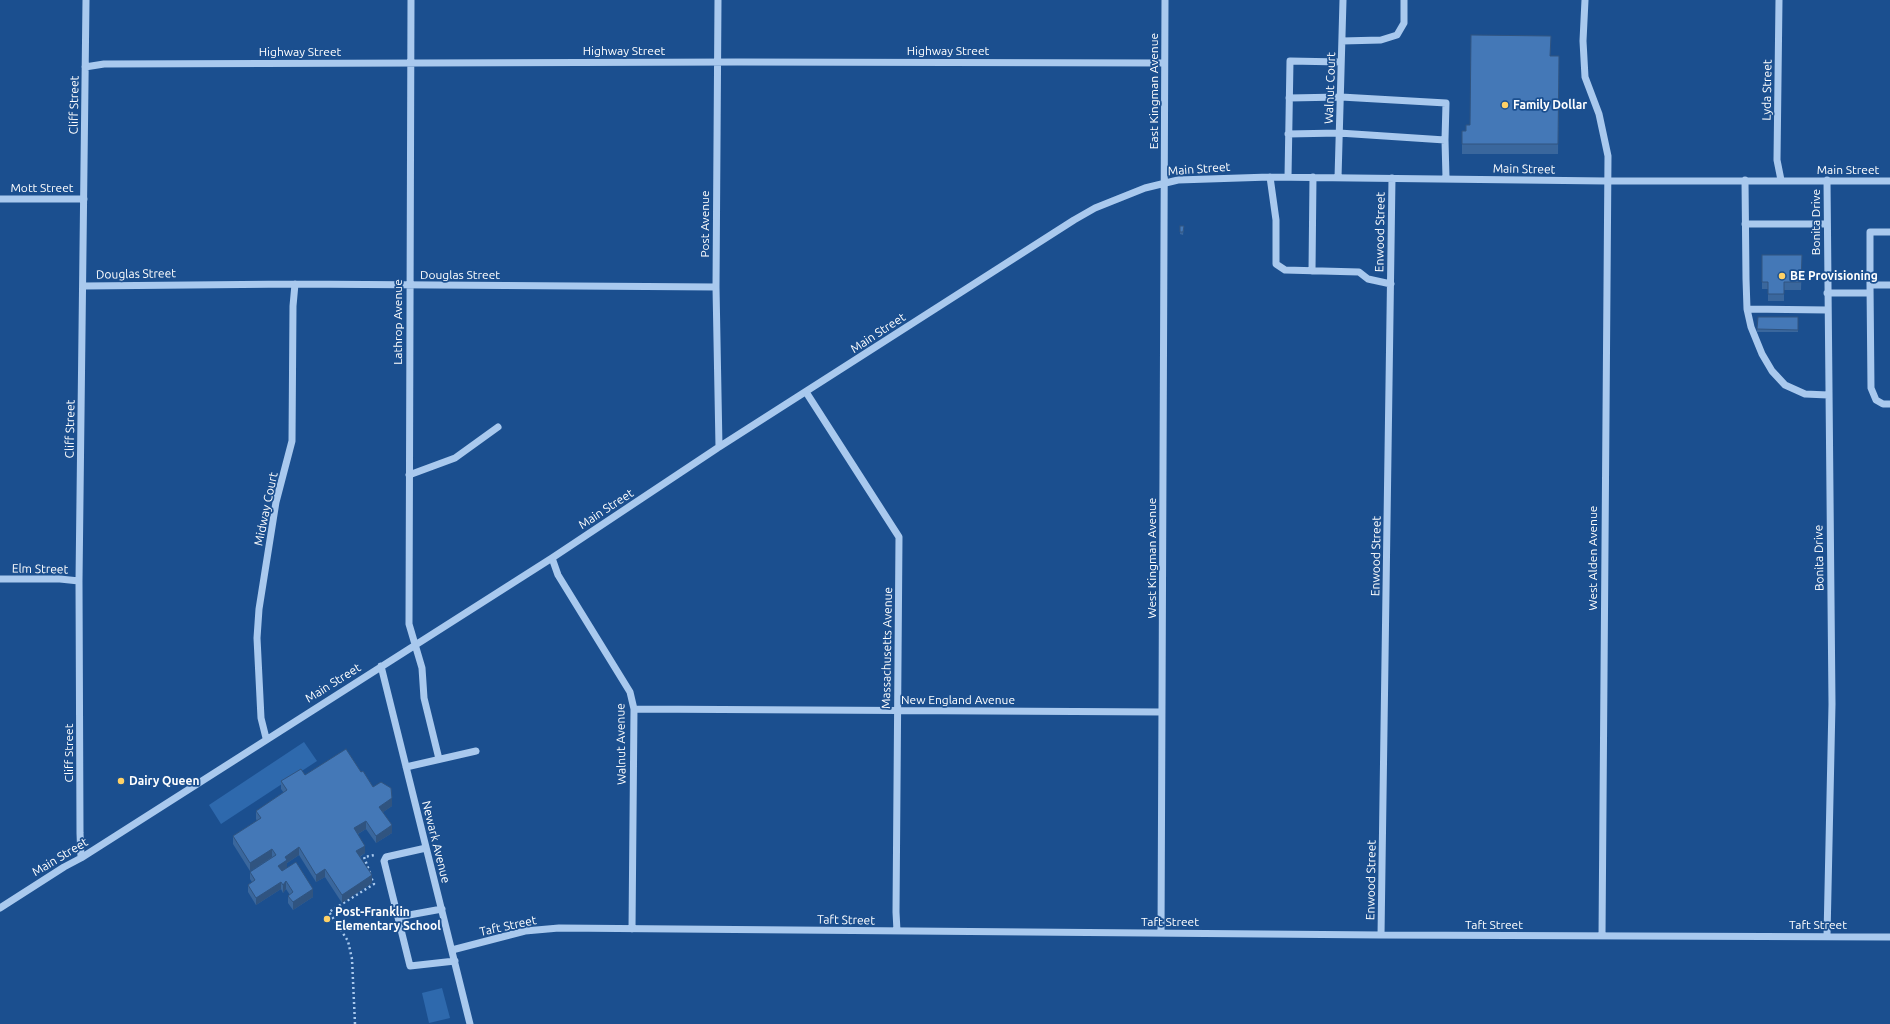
<!DOCTYPE html>
<style>
body{margin:0}
canvas{display:block;background:#1b4f8f}
</style>
<canvas width="1890" height="1024"></canvas>
<script>
const ctx = document.querySelector('canvas').getContext('2d');
ctx.lineJoin = 'round';
function paint(path, color) {
  ctx.fillStyle = color;
  ctx.fill(path, 'evenodd');
}
function poly(rows) {
  const path = new Path2D();
  for (const r of rows) {
    path.moveTo(r[0], r[1]);
    for (let i = 2; i < r.length; i += 2) path.lineTo(r[i], r[i + 1]);
  }
  return path;
}
function stroke(path, color, width, dash) {
  ctx.strokeStyle = color;
  ctx.lineWidth = width;
  ctx.lineCap = dash ? 'butt' : 'round';
  ctx.setLineDash(dash || []);
  ctx.stroke(path);
}
function drawText(font, color, halo, rows, align = 'center') {
  ctx.font = font + ' Ubuntu,sans-serif';
  ctx.lineWidth = 3.5;
  ctx.setLineDash([]);
  ctx.textBaseline = 'middle';
  ctx.strokeStyle = halo;
  ctx.fillStyle = color;
  for (const [text, x, y, turn = 0] of rows) {
    ctx.save();
    ctx.translate(x, y);
    ctx.rotate((+turn || 0) * Math.PI / 180);
    ctx.textAlign = isNaN(turn) ? turn : align;
    if (halo) ctx.strokeText(text, 0, 0);
    ctx.fillText(text, 0, 0);
    ctx.restore();
  }
}
paint(poly([
 [304,742,317,761,221,824,209,805],
 [442,988,450,1018,429,1023,422,993]
]), '#2e69ad');
stroke(poly([
 [370,873,364,857,375,855],
 [355,1024,352,959,348,941,329,912,374,884,371,877]
]), '#a9c9ee', 2.5, [2, 3]);
stroke(poly([
 [411,0,409,624,422,668,424,698,439,759],
 [718,0,716,287,719,447],
 [1585,0,1583,41,1585,77,1599,114,1608,156,1602,936],
 [1779,0,1777,160,1781,180],
 [1342,41,1381,40,1397,35,1404,23,1404,0],
 [85,67,104,64,737,62,1164,63],
 [1289,98,1341,97,1446,103,1445,140],
 [1288,134,1339,133,1445,140,1446,178],
 [1270,177,1276,220,1276,264,1285,270,1359,272,1368,279,1391,284],
 [1288,177,1290,61,1341,62],
 [1338,178,1343,0],
 [1745,180,1746,279,1747,309,1751,327,1762,354,1772,371,1785,385,1805,394,1828,395],
 [1827,180,1832,704,1827,936],
 [0,199,84,199],
 [1745,224,1827,224],
 [1890,232,1870,232,1870,285,1871,388,1876,400,1883,404,1890,404],
 [1312,271,1313,177],
 [1870,285,1890,285],
 [84,286,295,284,716,287],
 [1827,293,1870,293],
 [1747,309,1827,310],
 [806,392,899,537,896,912,897,931],
 [409,475,455,458,498,427],
 [552,558,558,575,630,692,634,709,632,929],
 [0,579,60,579,79,581],
 [381,666,470,1024],
 [634,709,1162,712],
 [266,738,261,718,257,638,259,609,276,502,292,441,293,306,295,284],
 [406,767,476,751],
 [426,848,386,857,384,861,410,966,455,961],
 [81,858,80,833,79,581,86,0],
 [0,908,64,867,81,858,552,558,719,447,1074,220,1095,208,1145,188,1178,180,1270,177,1606,181,1890,181],
 [398,917,442,909],
 [1161,933,1165,0],
 [1381,935,1392,178],
 [452,950,525,931,559,928,1381,935,1890,937]
]), '#a9c9ee', 7);
paint(poly([
 [1551,56,1559,56,1558,154,1462,154,1462,131,1466,131,1470,125],
 [1180,226,1184,226,1183,235,1180,234],
 [1762,255,1802,255,1801,290,1784,290,1784,301,1768,301,1768,289,1762,289],
 [1758,317,1798,317,1798,332,1757,332],
 [361,772,373,787,392,806,383,812,392,833,376,843,366,829,358,834,365,853,360,857,372,883,342,903,325,877,316,882,299,855,287,863,287,868,313,897,293,910,288,903,288,896,290,895,286,889,283,893,281,889,256,905,248,892,248,885,252,882,250,879,250,872,272,857,250,871,233,844,233,836,257,821,256,819,256,811,284,793,281,789,281,781,305,775]
]), '#3a679d');
paint(poly([
 [392,798,392,806,379,815,379,807],
 [366,821,366,829,354,836,354,828],
 [392,825,392,833,376,843,376,836],
 [365,846,365,853,356,859,356,851],
 [299,847,299,855,287,863,287,868,278,874,278,866,285,857],
 [272,849,272,857,250,871,250,863],
 [325,869,325,877,316,882,316,875],
 [372,875,372,883,342,903,342,895],
 [286,881,286,889,283,893,283,885],
 [281,882,281,889,256,905,256,898],
 [313,889,313,897,293,910,293,902]
]), '#305480');
const building = poly([
 [1471,35,1551,36,1550,56,1559,56,1558,144,1462,144,1462,131,1466,131,1466,125,1470,125,1471,35],
 [1180,226,1184,226,1183,232,1180,232,1180,226],
 [1762,255,1802,255,1801,282,1784,282,1784,294,1768,294,1768,282,1762,282,1762,255],
 [1758,317,1798,317,1798,330,1757,329,1758,317],
 [346,749,361,772,363,771,373,787,381,782,391,788,392,798,379,807,392,825,376,836,366,821,354,828,365,846,356,851,372,875,342,895,325,869,316,875,299,847,285,857,287,860,278,866,282,871,296,862,313,889,293,902,288,896,293,892,286,881,283,885,281,882,256,898,248,885,255,880,250,872,276,855,272,849,250,863,233,836,261,818,256,811,287,790,281,781,301,769,305,775,346,749]
]);
paint(building, '#4478b7');
stroke(building, '#305480', 1);
for (const [x, y, r, color] of [
 [1505,105,4,"#ffd166"],
 [1782,276,4,"#ffd166"],
 [121,781,4,"#ffd166"],
 [327,919,4,"#ffd166"]
]) {
  const dot = new Path2D();
  dot.arc(x, y, r, 0, 2 * Math.PI);
  ctx.fillStyle = color;
  ctx.fill(dot);
  stroke(dot, '#1b4f8f', 1.5);
}
drawText('12px', '#fff', '#1b4f8f', [
 ["Highway Street",624,51],
 ["Highway Street",948,51],
 ["Highway Street",300,52],
 ["Walnut Court",1330,88,-88],
 ["Lyda Street",1767,90,-89],
 ["East Kingman Avenue",1154,91,-90],
 ["Cliff Street",74,105,-89],
 ["Main Street",1199,169,-4],
 ["Main Street",1524,169,1],
 ["Main Street",1848,170],
 ["Mott Street",42,188],
 ["Bonita Drive",1816,222,-90],
 ["Post Avenue",705,224,-90],
 ["Enwood Street",1380,232,-89],
 ["Douglas Street",136,274,-1],
 ["Douglas Street",460,275],
 ["Lathrop Avenue",398,322,-90],
 ["Main Street",878,333,-33],
 ["Cliff Street",70,429,-89],
 ["Midway Court",266,509,-78],
 ["Main Street",606,509,-33],
 ["Enwood Street",1376,556,-89],
 ["West Kingman Avenue",1152,558,-90],
 ["West Alden Avenue",1593,558,-90],
 ["Bonita Drive",1819,558,-91],
 ["Elm Street",40,569,1],
 ["Massachusetts Avenue",887,648,-89],
 ["Main Street",333,683,-32],
 ["New England Avenue",958,700],
 ["Walnut Avenue",621,744,-91],
 ["Cliff Street",69,753,-90],
 ["Newark Avenue",436,842,76],
 ["Main Street",60,857,-31],
 ["Enwood Street",1371,880,-89],
 ["Taft Street",846,920,1],
 ["Taft Street",1170,922],
 ["Taft Street",1494,925],
 ["Taft Street",1818,925],
 ["Taft Street",508,926,-12]
]);
drawText('bold 12px', '#fff', '#1b4f8f', [
 ["Family Dollar",1513,105],
 ["BE Provisioning",1790,276],
 ["Dairy Queen",129,781],
 ["Post-Franklin",335,912],
 ["Elementary School",335,926]
], 'left');
</script>
